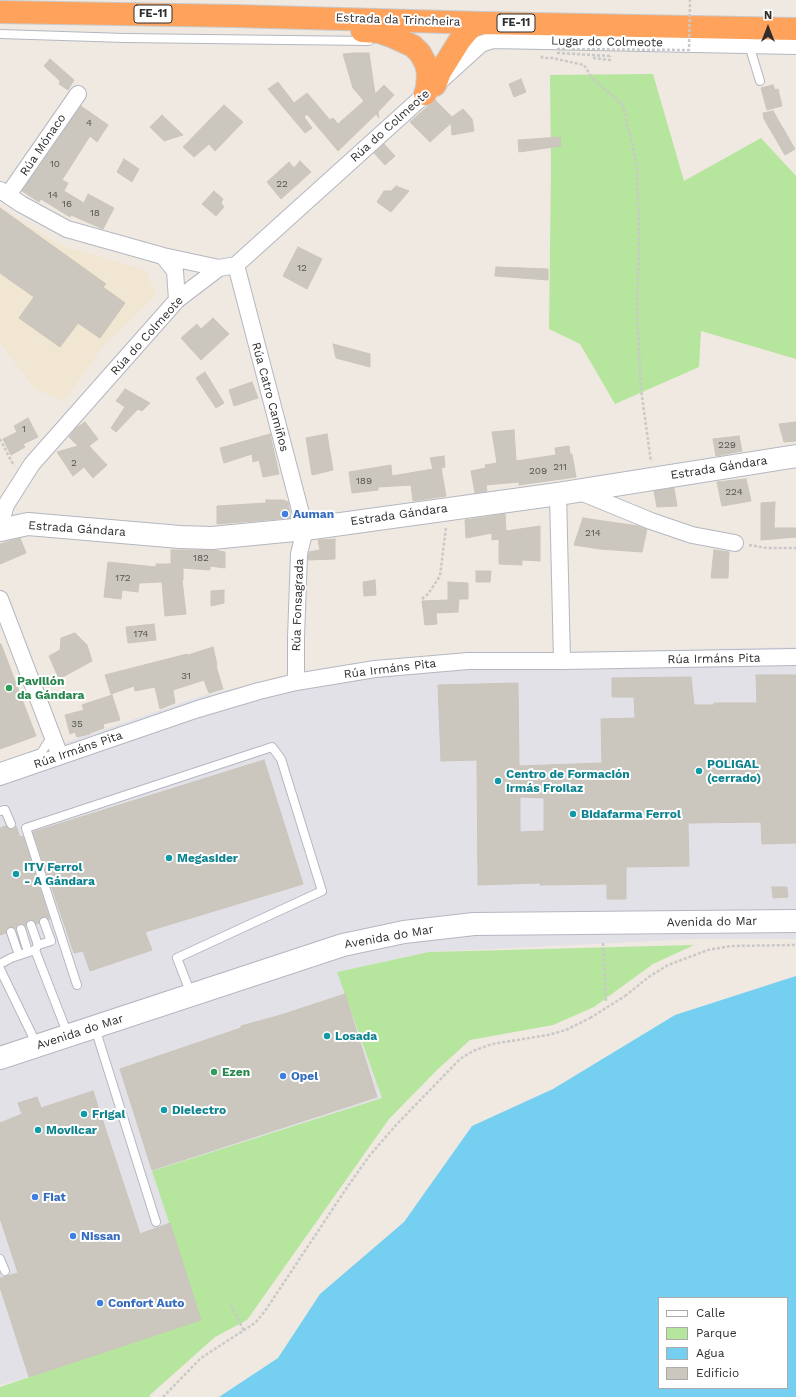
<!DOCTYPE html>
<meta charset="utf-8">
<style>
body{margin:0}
#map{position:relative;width:796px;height:1397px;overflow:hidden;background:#efe9e1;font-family:"Work Sans",sans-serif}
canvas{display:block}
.legend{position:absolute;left:658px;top:1297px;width:130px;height:92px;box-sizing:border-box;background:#fff;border:1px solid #ababab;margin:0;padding:5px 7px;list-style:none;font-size:12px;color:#2e2e2e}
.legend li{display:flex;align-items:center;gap:8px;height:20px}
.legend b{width:20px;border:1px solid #ababab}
.north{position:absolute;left:748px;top:8px;width:40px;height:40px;-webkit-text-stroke:3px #fff;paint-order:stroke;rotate:0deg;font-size:11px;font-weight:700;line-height:16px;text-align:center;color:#2e2e2e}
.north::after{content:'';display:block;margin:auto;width:14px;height:18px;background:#2e2e2e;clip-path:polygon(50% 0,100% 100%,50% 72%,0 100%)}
</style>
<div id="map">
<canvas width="796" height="1397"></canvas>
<ul class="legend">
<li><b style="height:5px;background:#fff"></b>Calle</li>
<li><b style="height:11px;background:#b6e59e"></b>Parque</li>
<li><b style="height:11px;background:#75cff0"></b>Agua</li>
<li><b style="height:11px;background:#cbc7bf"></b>Edificio</li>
</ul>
<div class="north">N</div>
</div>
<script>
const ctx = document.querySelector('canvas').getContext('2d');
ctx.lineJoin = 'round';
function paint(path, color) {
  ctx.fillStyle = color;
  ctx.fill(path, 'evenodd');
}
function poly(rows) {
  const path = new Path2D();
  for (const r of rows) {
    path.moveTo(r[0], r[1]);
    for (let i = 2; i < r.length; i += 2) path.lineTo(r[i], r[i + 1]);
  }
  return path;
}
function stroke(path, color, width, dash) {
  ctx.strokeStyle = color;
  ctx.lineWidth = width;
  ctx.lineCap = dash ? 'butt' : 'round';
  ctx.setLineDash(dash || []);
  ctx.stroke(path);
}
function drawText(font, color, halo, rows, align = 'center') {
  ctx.font = font + ' "Work Sans",sans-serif';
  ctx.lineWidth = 4;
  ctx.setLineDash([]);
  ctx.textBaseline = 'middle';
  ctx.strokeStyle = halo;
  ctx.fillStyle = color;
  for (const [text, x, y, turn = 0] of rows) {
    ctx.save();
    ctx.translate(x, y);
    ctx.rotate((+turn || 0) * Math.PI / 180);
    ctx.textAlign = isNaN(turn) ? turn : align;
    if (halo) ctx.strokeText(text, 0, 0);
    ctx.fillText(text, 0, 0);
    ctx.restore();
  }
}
paint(poly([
 [796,647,796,939,695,939,429,952,338,972,382,1098,153,1171,201,1320,29,1377,0,1385,0,765,205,695,330,667,476,654]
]), '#e3e1e8');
paint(poly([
 [0,207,60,245,145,270,156,295,104,345,64,401,35,389,0,343]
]), '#f0e6d1');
paint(poly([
 [653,74,684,181,761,138,796,176,796,359,701,331,699,367,615,404,580,344,549,329,551,169,550,75],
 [694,945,653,964,594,1007,553,1025,470,1040,437,1070,389,1119,247,1320,215,1337,151,1394,149,1397,0,1397,0,1387,201,1319,152,1171,382,1098,337,972,429,952]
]), '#b6e59e');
paint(poly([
 [796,976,796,1397,219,1397,278,1358,320,1294,404,1222,472,1126,553,1089,675,1015],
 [659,1298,787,1298,787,1388,659,1388]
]), '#75cff0');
const building = poly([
 [354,53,369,53,375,94,384,85,394,95,378,112,379,118,376,114,338,151,307,114,304,117,312,128,305,133,268,89,278,82,294,103,307,93,330,120,333,118,338,124,364,101,353,88,343,54,354,53],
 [50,59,74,80,68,90,59,84,60,81,44,66,50,59],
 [521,79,526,92,514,97,509,84,521,79],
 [773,85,775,90,778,89,782,106,767,110,761,88,773,85],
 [435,100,452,117,463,109,472,119,474,131,452,135,451,123,430,142,410,122,435,100],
 [224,105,243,122,215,151,209,144,194,157,183,147,224,105],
 [81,106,108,125,97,142,90,136,81,150,62,180,68,183,64,191,84,203,88,194,114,208,103,229,71,215,70,217,41,199,39,202,22,191,81,106],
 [773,111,795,149,785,155,764,119,763,113,773,111],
 [162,115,183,135,164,141,150,127,162,115],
 [560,137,561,146,519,152,518,140,560,137],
 [384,144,395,156,385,165,374,153,384,144],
 [124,159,139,169,132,182,117,172,124,159],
 [300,161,311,172,281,199,267,182,289,162,294,168,300,161],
 [396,186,409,191,391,212,377,202,384,191,391,191,396,186],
 [214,191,223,199,221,203,224,207,216,216,202,204,214,191],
 [0,208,106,284,103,287,125,303,100,338,78,323,60,347,19,318,34,297,0,273,0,208],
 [298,247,322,259,307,289,283,276,298,247],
 [496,267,548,269,548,280,495,276,496,267],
 [213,318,229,334,201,360,181,338,197,324,201,329,213,318],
 [333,344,370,354,370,367,336,358,333,344],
 [205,372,224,403,216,408,196,378,205,372],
 [252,382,258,398,234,406,229,390,252,382],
 [125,389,150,403,142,411,138,409,116,432,111,428,125,407,116,401,125,389],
 [28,418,38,437,23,444,25,447,11,455,3,439,17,432,14,426,28,418],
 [85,422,98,439,89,446,107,465,93,478,84,467,73,476,57,452,78,446,69,437,76,428,85,422],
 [796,422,796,441,784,442,779,424,796,422],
 [514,430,516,461,556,455,555,448,569,446,570,454,572,454,576,477,519,485,519,482,486,485,487,491,475,493,471,471,486,468,485,465,497,463,492,432,514,430],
 [270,434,279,474,263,477,259,460,253,462,252,454,224,463,220,448,270,434],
 [327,434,333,470,312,475,306,438,327,434],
 [739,436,742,451,716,456,713,439,739,436],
 [444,456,445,467,441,468,446,496,413,501,411,485,378,487,378,490,352,493,349,472,391,465,392,476,433,469,430,458,444,456],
 [746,479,751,501,722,506,717,482,746,479],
 [674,488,677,506,657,507,654,491,674,488],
 [266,500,283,500,288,502,291,518,217,524,217,506,266,503,266,500],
 [775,502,774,528,796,528,796,537,761,540,761,503,775,502],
 [505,514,506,531,540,526,540,561,522,560,522,565,499,564,499,539,492,540,492,533,466,538,465,520,505,514],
 [583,518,638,526,647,529,642,552,600,549,574,545,583,518],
 [20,538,26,553,0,564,0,544,20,538],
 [335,539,335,559,308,560,309,552,320,550,318,540,335,539],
 [171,550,213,550,225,552,225,568,210,566,210,570,183,568,183,580,182,580,186,614,165,616,162,582,139,583,138,592,122,590,121,599,104,597,108,562,156,567,156,564,171,564,171,550],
 [714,550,729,552,728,578,711,578,714,550],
 [476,571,491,571,490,582,476,582,476,571],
 [375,580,376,595,364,596,363,582,375,580],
 [448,582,468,583,468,599,459,599,458,612,436,613,437,624,425,625,422,601,448,600,448,582],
 [224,590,224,603,211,606,211,591,224,590],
 [154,624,156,640,128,643,126,627,154,624],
 [75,633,87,645,92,661,59,679,49,656,60,650,61,638,75,633],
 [0,644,1,644,36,736,0,749,0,644],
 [213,647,217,665,216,666,223,689,209,693,204,680,173,690,175,703,160,709,155,687,135,691,134,686,111,694,105,675,187,654,188,655,213,647],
 [756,675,796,675,796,843,762,844,761,822,688,823,689,866,626,867,626,899,607,899,607,884,540,885,540,883,478,885,477,760,441,761,438,685,518,683,519,766,602,763,601,719,635,718,634,697,612,697,612,678,691,677,694,705,714,705,714,703,757,703,756,675],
 [520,797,544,798,544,831,520,832,520,797],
 [112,695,120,720,103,724,104,728,90,733,90,734,77,737,75,732,70,734,65,715,84,710,82,705,112,695],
 [264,760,303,884,145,932,152,950,90,971,83,951,74,953,33,832,264,760],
 [6,826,11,829,14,829,16,826,20,837,23,836,50,920,45,917,42,917,40,919,39,923,36,924,34,921,30,920,27,922,26,926,22,924,17,925,16,929,12,927,10,927,7,929,6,933,0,935,0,828,6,826],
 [772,887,787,887,788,897,773,898,772,887],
 [345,994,377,1097,152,1170,120,1069,241,1028,241,1026,281,1015,345,994],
 [93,1091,140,1234,170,1223,201,1320,29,1377,0,1287,0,1278,18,1273,0,1218,0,1123,22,1114,18,1103,37,1097,41,1108,93,1091]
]);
paint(building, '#cbc7bf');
stroke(building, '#cbc5ba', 1);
const lane = poly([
 [0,34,125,38,369,41],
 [749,45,760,81],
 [0,767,41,753,52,736],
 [0,811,5,810,11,824],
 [31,925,38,945],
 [21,929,28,952],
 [11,932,19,955],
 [35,950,38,945,51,941,44,922],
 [0,964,11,958,35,950,68,1035],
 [0,969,37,1045],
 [77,985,26,828,272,747,281,759,322,891,177,958,191,994],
 [95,1028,156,1222],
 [0,1259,5,1271]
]);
const street = poly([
 [0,190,21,204,67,229,163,256,219,268],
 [8,195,78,94],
 [163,256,175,271,177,300],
 [236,265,305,529,299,554,296,638,296,682],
 [578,491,651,521,692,535,735,543],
 [558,494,562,661],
 [0,525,6,505,32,464,177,300,219,268,236,265,481,44,493,40,796,46],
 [0,599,60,756],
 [0,777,198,709,259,691,296,682,375,669,468,661,562,661,796,657]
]);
const secondary = poly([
 [0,530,28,524,180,537,212,538,305,529,558,494,796,456],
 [0,1058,343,945,404,932,474,924,796,921]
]);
const highway = poly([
 [0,12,236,16,482,23,796,29],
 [362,31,379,32,391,36,413,46,420,53,426,64,428,73,427,88,425,94],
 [435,85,440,72,460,40,471,27,482,23]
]);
stroke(lane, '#b4b7c1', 10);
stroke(street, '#b4b7c1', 18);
stroke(secondary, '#b4b7c1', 24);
stroke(highway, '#c9c9c9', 24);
stroke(poly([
 [541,56,543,58,552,58,584,65,592,78,623,105,637,165,639,236,637,314,641,389,651,462],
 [593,58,610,60,610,56],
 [0,439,14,466],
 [749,545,767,548,796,548],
 [422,599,428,594,440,576,446,527],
 [603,943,606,1001],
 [625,996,650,976,668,965,708,950,731,946,796,945],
 [231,1305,244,1331],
 [163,1397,201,1358,255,1323,265,1311,348,1186,370,1155,397,1124,460,1059,473,1051,492,1044,548,1035,566,1030,590,1018]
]), '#c9c9c9', 2.5, [3, 2]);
stroke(lane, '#fff', 8);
stroke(street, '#fff', 16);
stroke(secondary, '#fff', 22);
stroke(highway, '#ffa35c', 22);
stroke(poly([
 [610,56,558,53,558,49,689,50,690,0],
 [590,1018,625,996]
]), '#c9c9c9', 2.5, [3, 2]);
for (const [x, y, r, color] of [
 [285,514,4,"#3f7fe0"],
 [9,688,4,"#2e9e5b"],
 [699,771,4,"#0f9aa8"],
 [498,781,4,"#0f9aa8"],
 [573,814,4,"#0f9aa8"],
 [169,858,4,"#0f9aa8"],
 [16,874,4,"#0f9aa8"],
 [327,1036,4,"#0f9aa8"],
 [214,1072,4,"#2e9e5b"],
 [283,1076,4,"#3f7fe0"],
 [164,1110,4,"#0f9aa8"],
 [84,1114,4,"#0f9aa8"],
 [38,1130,4,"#0f9aa8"],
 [35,1197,4,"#3f7fe0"],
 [73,1236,4,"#3f7fe0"],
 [100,1303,4,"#3f7fe0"]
]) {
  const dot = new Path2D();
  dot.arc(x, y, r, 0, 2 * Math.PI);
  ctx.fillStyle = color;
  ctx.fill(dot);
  stroke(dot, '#fff', 1.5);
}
drawText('10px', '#555452', null, [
 ["4",89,123],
 ["10",55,164],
 ["22",282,184],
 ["14",53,195],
 ["16",67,204],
 ["18",95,213],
 ["12",302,268],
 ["1",24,429],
 ["229",727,445],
 ["2",74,463],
 ["211",560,467],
 ["209",538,471],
 ["189",364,481],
 ["224",734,492],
 ["214",593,533],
 ["182",201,558],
 ["172",123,578],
 ["174",141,634],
 ["31",186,676],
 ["35",77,724]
]);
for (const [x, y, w] of [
 [153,14,38],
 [516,23,38]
]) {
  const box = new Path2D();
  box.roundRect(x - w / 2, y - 9, w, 18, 3);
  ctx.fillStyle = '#fff';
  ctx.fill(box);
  stroke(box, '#2e2e2e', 1);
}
drawText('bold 11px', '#2e2e2e', null, [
 ["FE-11",153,14],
 ["FE-11",516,23]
]);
drawText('12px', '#2e2e2e', '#fff', [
 ["Estrada da Trincheira",398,20,2],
 ["Lugar do Colmeote",607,42,1],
 ["Rúa do Colmeote",390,126,-42],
 ["Rúa Mónaco",43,145,-56],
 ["Rúa do Colmeote",147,336,-48],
 ["Rúa Catro Camiños",270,397,75],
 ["Estrada Gándara",719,468,-9],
 ["Estrada Gándara",399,515,-8],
 ["Estrada Gándara",77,529,4],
 ["Rúa Fonsagrada",298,605,-88],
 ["Rúa Irmáns Pita",714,659,-1],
 ["Rúa Irmáns Pita",390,669,-7],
 ["Rúa Irmáns Pita",78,750,-19],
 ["Avenida do Mar",712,922,-1],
 ["Avenida do Mar",389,937,-10],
 ["Avenida do Mar",80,1032,-18]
]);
drawText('bold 12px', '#366cbe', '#fff', [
 ["Auman",293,514],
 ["Opel",291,1076],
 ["Fiat",43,1197],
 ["Nissan",81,1236],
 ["Confort Auto",108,1303]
], 'left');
drawText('bold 12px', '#27864d', '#fff', [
 ["Pavillón",17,681],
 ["da Gándara",17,695],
 ["Ezen",222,1072]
], 'left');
drawText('bold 12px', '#0d838f', '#fff', [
 ["POLIGAL",707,764],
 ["(cerrado)",707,778],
 ["Centro de Formación",506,774],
 ["Irmás Froilaz",506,788],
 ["Bidafarma Ferrol",581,814],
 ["Megasider",177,858],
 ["ITV Ferrol",24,867],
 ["- A Gándara",24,881],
 ["Losada",335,1036],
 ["Dielectro",172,1110],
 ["Frigal",92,1114],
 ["Movilcar",46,1130]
], 'left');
</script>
